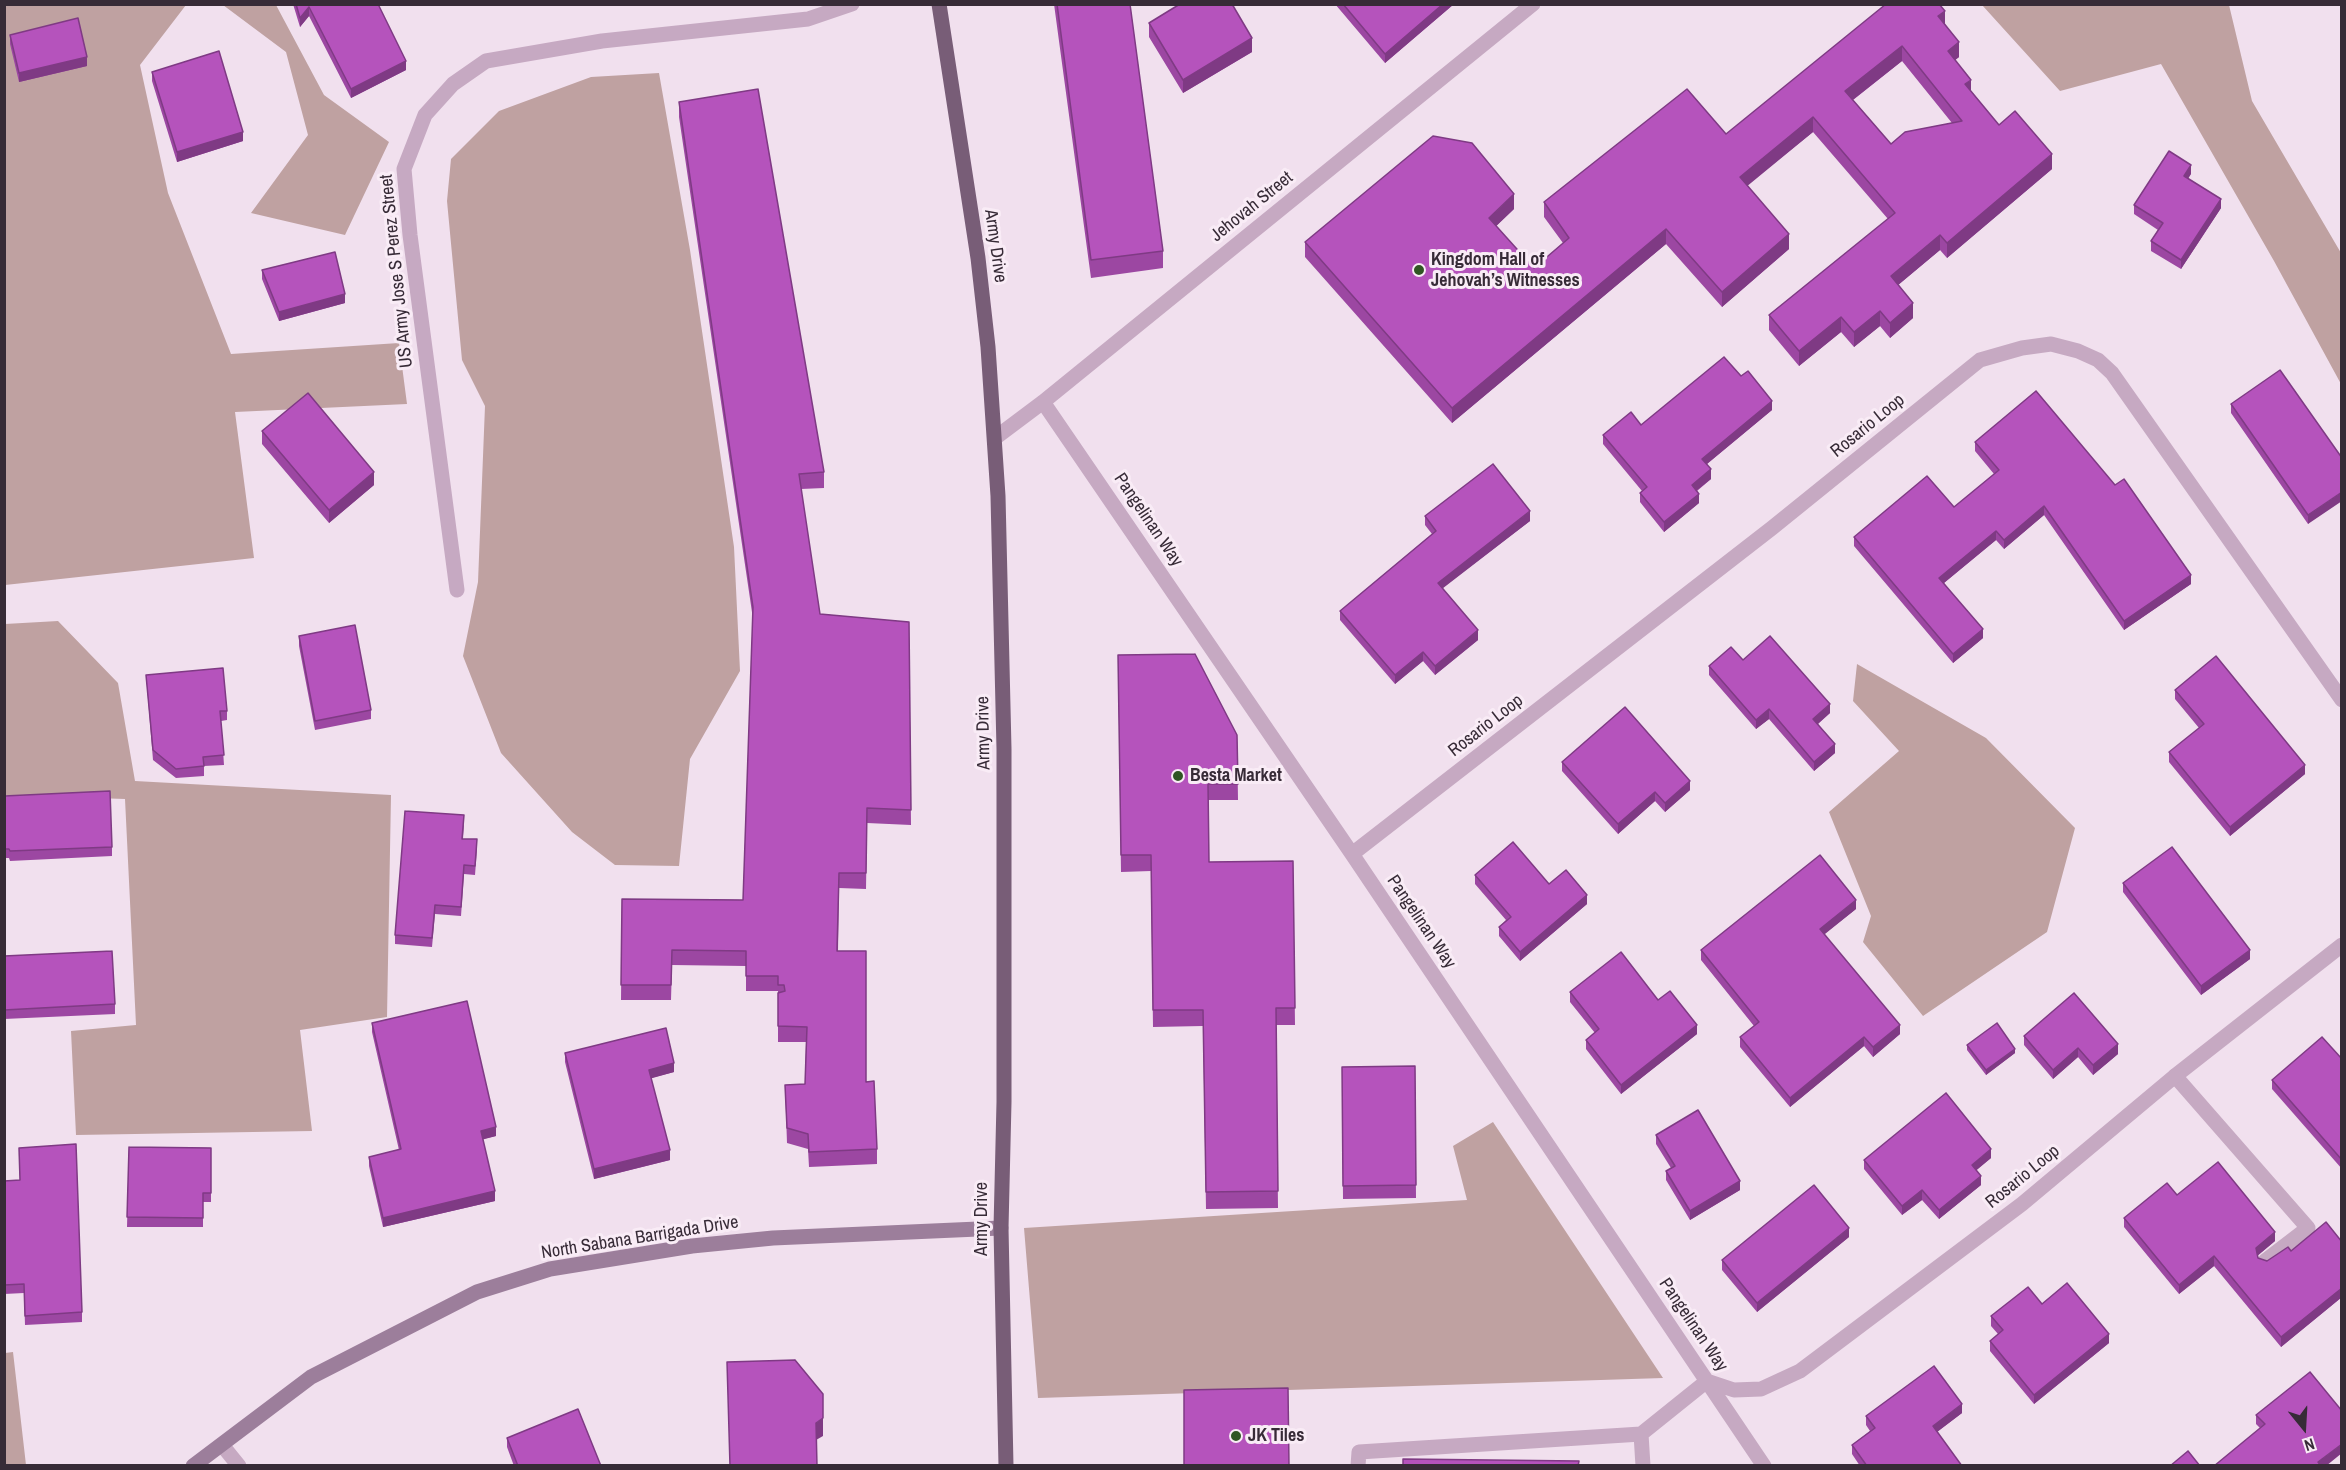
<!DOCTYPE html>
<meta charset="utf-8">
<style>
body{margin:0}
#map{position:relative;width:2346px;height:1470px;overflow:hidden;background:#f1e0ee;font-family:"Archivo Narrow",sans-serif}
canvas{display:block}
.frame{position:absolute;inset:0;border:6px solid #372b37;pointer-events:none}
.north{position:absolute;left:2274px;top:1398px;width:60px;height:60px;-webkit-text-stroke:4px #f9ecf6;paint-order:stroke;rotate:162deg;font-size:16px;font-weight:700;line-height:24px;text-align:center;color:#372b37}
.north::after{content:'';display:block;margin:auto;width:21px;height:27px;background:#372b37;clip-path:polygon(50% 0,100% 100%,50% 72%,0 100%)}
</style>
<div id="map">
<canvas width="2346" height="1470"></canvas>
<div class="frame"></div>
<div class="north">N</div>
</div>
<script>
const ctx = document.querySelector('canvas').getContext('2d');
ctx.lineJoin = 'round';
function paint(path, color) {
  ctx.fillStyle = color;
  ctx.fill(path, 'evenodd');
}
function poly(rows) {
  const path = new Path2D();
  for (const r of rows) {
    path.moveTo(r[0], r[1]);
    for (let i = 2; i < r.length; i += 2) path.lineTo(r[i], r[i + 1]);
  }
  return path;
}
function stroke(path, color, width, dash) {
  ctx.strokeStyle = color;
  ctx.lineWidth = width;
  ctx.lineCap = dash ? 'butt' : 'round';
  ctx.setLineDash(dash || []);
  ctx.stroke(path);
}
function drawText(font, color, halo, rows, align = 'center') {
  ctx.font = font + ' "Archivo Narrow",sans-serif';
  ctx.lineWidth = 6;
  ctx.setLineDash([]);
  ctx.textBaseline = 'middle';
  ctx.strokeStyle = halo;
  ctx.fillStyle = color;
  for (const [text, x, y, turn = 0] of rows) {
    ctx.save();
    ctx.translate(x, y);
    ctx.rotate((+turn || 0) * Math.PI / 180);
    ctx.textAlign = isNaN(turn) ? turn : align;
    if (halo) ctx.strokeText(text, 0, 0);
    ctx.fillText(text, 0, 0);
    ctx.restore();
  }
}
paint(poly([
 [4,5,186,5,140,65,168,193,231,354,399,343,407,404,235,412,254,558,5,585],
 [223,5,276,5,324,95,389,142,345,235,251,213,308,135,286,52],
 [1982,5,2229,5,2252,101,2341,253,2341,384,2274,261,2161,64,2060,91],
 [659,73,690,250,734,547,740,671,690,759,679,866,615,865,572,832,501,753,463,656,478,582,485,406,462,360,447,201,451,159,499,111,591,77],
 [58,621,118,683,135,781,391,795,387,1017,300,1030,312,1131,76,1135,71,1031,136,1025,125,799,5,795,5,624],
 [1857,664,1986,738,2075,828,2047,932,1923,1016,1863,942,1871,916,1829,812,1899,751,1853,701],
 [1493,1122,1663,1378,1038,1398,1024,1228,1467,1200,1453,1146],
 [13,1352,26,1465,5,1465,5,1353]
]), '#bfa1a1');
stroke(poly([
 [2175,1076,2308,1228,2265,1261]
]), '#c6a9c2', 15);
stroke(poly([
 [1043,402,1352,854,1764,1466],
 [995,438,1043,402,1533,4],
 [457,590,410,235,404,169,425,115,453,84,486,61,602,41,808,19,852,4],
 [1352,854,1772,528,1980,360,2022,348,2051,344,2078,351,2098,360,2112,373,2342,700],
 [1641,1434,1643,1466],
 [222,1445,239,1466],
 [1358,1466,1359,1452,1641,1434,1707,1381,1734,1390,1761,1389,1800,1371,2022,1204,2175,1076,2342,945]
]), '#c6a9c2', 15);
stroke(poly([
 [193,1466,311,1377,477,1292,550,1269,692,1246,773,1238,1001,1228]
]), '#9c7e9b', 15);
stroke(poly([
 [939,4,978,258,988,347,998,496,1004,749,1004,1102,1001,1228,1006,1466]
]), '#785d77', 15);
paint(poly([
 [293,4,378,4,406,70,351,98,309,16,300,27],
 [1054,4,1130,4,1163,251,1163,268,1091,278],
 [1335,4,1454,4,1385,63],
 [1149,23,1252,52,1183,93,1149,37],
 [1945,24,1959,57,1955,60,1971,91,1999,125,2052,169,1947,258,1940,250,1898,285,1913,318,1890,338,1880,326,1854,347,1841,332,1799,366,1769,330,1769,315,1888,219,1813,132,1747,185,1789,249,1722,307,1666,244,1452,423,1305,257,1305,242,1514,209,1496,226,1534,268,1563,243,1544,217,1544,202,1726,134],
 [1902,61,1952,123,1891,144,1853,100],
 [10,35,87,66,19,82,10,44],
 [152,72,243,141,177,162,152,81],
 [679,102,824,472,824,488,801,489,820,614,909,622,911,825,867,823,866,889,839,888,838,951,866,1082,877,1149,877,1164,809,1167,808,1149,787,1143,785,1085,805,1084,806,1042,778,1042,778,991,746,991,746,966,672,965,671,1000,621,1000,622,899,743,900,753,619,679,117],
 [2191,174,2188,178,2221,208,2181,269,2151,251,2151,241,2158,230,2134,214,2134,205],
 [262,270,345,303,279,321,262,279],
 [1741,376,1772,410,1707,464,1711,479,1697,491,1699,503,1664,532,1640,502,1640,493,1642,491,1603,444,1603,435,1641,425],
 [2231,404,2342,458,2308,524,2231,413],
 [262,431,374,485,329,523,262,444],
 [1975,442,2191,584,2124,630,2044,515,2004,549,1996,540,1944,583,1983,638,1953,663,1854,546,1854,537,1954,507,1994,474,1975,451],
 [1425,516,1530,521,1442,588,1478,640,1435,675,1423,661,1395,684,1340,620,1340,611,1432,534,1425,525],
 [299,636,371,710,371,719,315,730,299,646],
 [1118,655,1237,735,1238,800,1208,800,1209,862,1293,861,1295,1025,1276,1025,1278,1208,1206,1209,1203,1026,1153,1027,1151,871,1121,872],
 [1743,660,1830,713,1818,724,1835,753,1814,771,1769,719,1756,729,1709,675,1709,666],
 [146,675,227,711,227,720,221,721,224,765,204,766,204,776,176,778,153,760],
 [2175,690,2305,774,2230,836,2169,762,2169,752,2199,728,2175,699],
 [1562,762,1690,790,1665,812,1655,801,1618,834,1562,771],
 [4,796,112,847,112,856,10,861,9,858,4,858],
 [464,824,463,839,477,849,475,875,464,874,461,916,435,914,432,947,395,944,395,935],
 [1475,875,1549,884,1587,904,1520,961,1499,936,1499,927,1506,920,1475,884],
 [2123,883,2250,959,2201,995,2123,892],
 [1856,909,1824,934,1900,1034,1873,1057,1864,1046,1790,1107,1740,1047,1740,1037,1754,1026,1701,960,1701,950],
 [4,956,115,1004,115,1014,4,1019],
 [1570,992,1658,1000,1697,1034,1621,1094,1586,1049,1586,1040,1595,1033,1570,1002],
 [372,1023,496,1136,483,1139,495,1201,383,1227,369,1166,369,1157,399,1150,372,1032],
 [2024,1036,2118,1054,2093,1075,2078,1057,2053,1079,2024,1045],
 [1967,1045,2015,1053,1986,1075,1967,1050],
 [565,1053,674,1072,651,1078,670,1160,594,1179,565,1062],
 [2342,1059,2342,1169,2272,1089,2272,1080],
 [1415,1066,1416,1198,1343,1199,1342,1067],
 [1656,1135,1740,1190,1690,1220,1666,1180,1666,1171,1671,1168,1656,1144],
 [129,1147,211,1148,211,1202,203,1202,203,1227,127,1227],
 [19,1148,82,1312,82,1322,25,1325,24,1293,4,1294,4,1181,20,1180],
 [1991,1158,1976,1170,1981,1185,1939,1219,1922,1200,1902,1215,1864,1169,1864,1160],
 [2124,1218,2275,1241,2257,1256,2258,1258,2267,1261,2291,1251,2342,1242,2342,1297,2281,1347,2214,1266,2179,1294,2124,1227],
 [1849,1237,1757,1312,1722,1270,1722,1260],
 [2042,1304,2109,1343,2034,1404,1990,1351,1990,1341,1998,1334,1991,1326,1991,1316],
 [1962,1413,1937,1432,1962,1466,1860,1466,1852,1454,1852,1445,1870,1431,1866,1425,1866,1416],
 [2256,1415,2326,1466,2260,1428,2256,1424],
 [507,1438,601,1466,514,1466,507,1447]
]), '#9c47a2');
paint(poly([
 [1443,4,1454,4,1385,63,1385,54],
 [309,7,309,16,300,27,300,18],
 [1945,11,1945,26,1938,16],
 [1252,38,1252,52,1183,93,1183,80],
 [1959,42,1959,57,1948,66,1948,51],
 [1902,46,1902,61,1845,106,1845,91],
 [87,57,87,66,19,82,19,73],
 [406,61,406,70,351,98,351,89],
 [1971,80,1971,95,1965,84],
 [1813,117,1813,132,1740,192,1740,177],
 [243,132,243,141,177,162,177,152],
 [2052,154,2052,169,1947,258,1947,243],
 [2191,165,2191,174,2184,185,2184,176],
 [1514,194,1514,209,1489,233,1489,218],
 [2221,199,2221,208,2181,269,2181,260],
 [1666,229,1666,244,1452,423,1452,408],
 [1789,234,1789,249,1722,307,1722,292],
 [1940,235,1940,250,1891,291,1891,276],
 [345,294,345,303,279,321,279,312],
 [1913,303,1913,318,1890,338,1890,323],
 [1880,311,1880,326,1854,347,1854,332],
 [1841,317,1841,332,1799,366,1799,351],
 [1772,401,1772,410,1702,468,1702,459],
 [1711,469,1711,479,1692,494,1692,485],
 [374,472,374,485,329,523,329,510],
 [2342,492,2342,501,2308,524,2308,515],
 [1699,494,1699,503,1664,532,1664,522],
 [2044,506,2044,515,2004,549,2004,540],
 [1530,511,1530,521,1438,592,1438,583],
 [1996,531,1996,540,1939,587,1939,578],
 [2191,575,2191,584,2124,630,2124,621],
 [1983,629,1983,638,1953,663,1953,654],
 [1478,630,1478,640,1435,675,1435,666],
 [1423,652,1423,661,1395,684,1395,675],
 [1830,704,1830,713,1813,728,1813,719],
 [1769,709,1769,719,1756,729,1756,720],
 [1835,744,1835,753,1814,771,1814,762],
 [2305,765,2305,774,2230,836,2230,827],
 [1690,781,1690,790,1665,812,1665,803],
 [1655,792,1655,801,1618,834,1618,824],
 [1587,895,1587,904,1520,961,1520,952],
 [1856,900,1856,909,1820,938,1820,929],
 [2250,950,2250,959,2201,995,2201,986],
 [1697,1025,1697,1034,1621,1094,1621,1085],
 [1900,1025,1900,1034,1873,1057,1873,1047],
 [1864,1037,1864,1046,1790,1107,1790,1098],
 [2118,1044,2118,1054,2093,1075,2093,1065],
 [2078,1048,2078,1057,2053,1079,2053,1070],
 [2015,1049,2015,1053,1986,1075,1986,1070],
 [674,1063,674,1072,649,1079,649,1070],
 [496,1127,496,1136,481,1140,481,1131],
 [1991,1149,1991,1158,1972,1174,1972,1165],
 [670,1150,670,1160,594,1179,594,1169],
 [1981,1176,1981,1185,1939,1219,1939,1210],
 [1740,1181,1740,1190,1690,1220,1690,1211],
 [1922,1190,1922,1200,1902,1215,1902,1206],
 [495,1191,495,1201,383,1227,383,1218],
 [1849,1228,1849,1237,1757,1312,1757,1303],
 [2275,1232,2275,1241,2256,1257,2256,1248],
 [2214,1256,2214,1266,2179,1294,2179,1285],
 [2342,1288,2342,1297,2281,1347,2281,1337],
 [2109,1334,2109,1343,2034,1404,2034,1395],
 [1962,1404,1962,1413,1933,1435,1933,1426],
 [823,1418,823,1436,816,1440,816,1423],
 [2342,1444,2342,1453,2326,1466,2318,1466,2318,1462]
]), '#7f3a84');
const building = poly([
 [296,4,378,4,406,61,351,89,309,7,300,18,296,4],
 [1057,4,1130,4,1163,251,1091,260,1057,4],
 [1180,4,1232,4,1252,38,1183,80,1149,23,1180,4],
 [1343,4,1443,4,1385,54,1343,4],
 [1886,4,1939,4,1945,11,1938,16,1959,42,1948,51,1971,80,1965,84,1999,125,2015,111,2052,154,1947,243,1940,235,1891,276,1913,303,1890,323,1880,311,1854,332,1841,317,1799,351,1769,315,1895,213,1813,117,1740,177,1789,234,1722,292,1666,229,1452,408,1305,242,1433,136,1472,143,1514,194,1489,218,1534,268,1569,238,1544,202,1687,89,1726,134,1886,4],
 [1902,46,1962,121,1905,132,1891,144,1845,91,1902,46],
 [78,18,87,57,19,73,10,35,78,18],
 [219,51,243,132,177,152,152,72,219,51],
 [758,89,824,472,799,474,820,614,909,622,911,810,867,808,866,873,839,873,837,951,866,951,866,1082,874,1081,877,1149,809,1152,808,1134,787,1128,785,1085,805,1084,807,1027,778,1026,778,993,785,991,784,985,778,985,778,976,746,976,746,951,672,950,671,985,621,985,622,899,743,900,753,607,679,102,758,89],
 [2169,151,2191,165,2184,176,2221,199,2181,260,2151,241,2163,223,2134,205,2169,151],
 [335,252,345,294,279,312,262,270,335,252],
 [1724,357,1741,376,1748,371,1772,401,1702,459,1711,469,1692,485,1699,494,1664,522,1640,493,1647,487,1603,435,1631,412,1641,425,1724,357],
 [2280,370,2342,458,2342,492,2308,515,2231,404,2280,370],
 [2036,391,2115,485,2124,479,2191,575,2124,621,2044,506,2004,540,1996,531,1939,578,1983,629,1953,654,1854,537,1927,476,1954,507,1999,470,1975,442,2036,391],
 [308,393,374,472,329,510,262,431,308,393],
 [1493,464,1530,511,1438,583,1478,630,1435,666,1423,652,1395,675,1340,611,1436,531,1425,516,1493,464],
 [355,625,371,710,315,721,299,636,355,625],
 [1770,636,1830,704,1813,719,1835,744,1814,762,1769,709,1756,720,1709,666,1731,647,1743,660,1770,636],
 [1195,654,1237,735,1238,784,1208,784,1209,862,1293,861,1295,1008,1276,1008,1278,1191,1206,1192,1203,1010,1153,1010,1151,855,1121,855,1118,655,1195,654],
 [2216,656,2305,765,2230,827,2169,752,2204,724,2175,690,2216,656],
 [223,668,227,711,220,711,224,755,203,757,204,766,176,769,153,750,146,675,223,668],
 [1625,707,1690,781,1665,803,1655,792,1618,824,1562,762,1625,707],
 [110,791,112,847,10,851,9,849,4,849,4,796,110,791],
 [405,811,464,815,462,839,477,839,475,866,464,865,461,907,435,905,432,938,395,935,405,811],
 [1513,842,1549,884,1566,870,1587,895,1520,952,1499,927,1511,917,1475,875,1513,842],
 [2172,847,2250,950,2201,986,2123,883,2172,847],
 [1820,855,1856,900,1820,929,1900,1025,1873,1047,1864,1037,1790,1098,1740,1037,1759,1022,1701,950,1820,855],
 [112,951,115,1004,4,1010,4,956,112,951],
 [1621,952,1658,1000,1670,991,1697,1025,1621,1085,1586,1040,1599,1029,1570,992,1621,952],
 [2074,993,2118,1044,2093,1065,2078,1048,2053,1070,2024,1036,2074,993],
 [467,1001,496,1127,481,1131,495,1191,383,1218,369,1157,401,1149,372,1023,467,1001],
 [1997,1023,2015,1049,1986,1070,1967,1045,1997,1023],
 [666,1028,674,1063,649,1070,670,1150,594,1169,565,1053,666,1028],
 [2322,1037,2342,1059,2342,1160,2272,1080,2322,1037],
 [1415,1066,1416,1185,1343,1186,1342,1067,1415,1066],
 [1946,1093,1991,1149,1972,1165,1981,1176,1939,1210,1922,1190,1902,1206,1864,1160,1946,1093],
 [1698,1110,1740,1181,1690,1211,1666,1171,1675,1166,1656,1135,1698,1110],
 [76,1144,82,1312,25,1316,24,1284,4,1285,4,1181,20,1180,19,1148,76,1144],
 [129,1147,211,1148,211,1193,203,1193,203,1218,127,1217,129,1147],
 [2218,1162,2275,1232,2256,1248,2258,1258,2267,1261,2288,1247,2291,1251,2326,1222,2342,1242,2342,1288,2281,1337,2214,1256,2179,1285,2124,1218,2167,1183,2177,1195,2218,1162],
 [1814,1185,1849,1228,1757,1303,1722,1260,1814,1185],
 [2067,1283,2109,1334,2034,1395,1990,1341,2003,1330,1991,1316,2028,1287,2042,1304,2067,1283],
 [795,1360,823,1394,823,1418,816,1423,817,1466,730,1466,727,1362,795,1360],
 [1934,1366,1962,1404,1933,1426,1962,1466,1867,1466,1852,1445,1875,1428,1866,1416,1934,1366],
 [2310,1372,2342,1411,2342,1444,2318,1462,2321,1466,2214,1466,2265,1424,2256,1415,2310,1372],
 [1288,1388,1289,1466,1184,1466,1184,1390,1288,1388],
 [578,1409,601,1466,518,1466,507,1438,578,1409],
 [2188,1451,2200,1466,2170,1466,2188,1451],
 [1403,1459,1579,1461,1578,1466,1403,1466,1403,1459]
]);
paint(building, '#b553bc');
stroke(building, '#7f3a84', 1.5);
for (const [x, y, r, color] of [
 [1419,270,6,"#305623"],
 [1178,776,6,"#305623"],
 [1236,1436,6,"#305623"]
]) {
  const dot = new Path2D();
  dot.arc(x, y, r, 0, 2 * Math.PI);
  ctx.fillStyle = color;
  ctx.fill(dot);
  stroke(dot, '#f9ecf6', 2);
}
drawText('18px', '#372b37', '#f9ecf6', [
 ["Jehovah Street",1252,207,-39],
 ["Army Drive",995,246,82],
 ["US Army Jose S Perez Street",397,271,-96],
 ["Rosario Loop",1868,426,-39],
 ["Pangelinan Way",1148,520,56],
 ["Rosario Loop",1486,726,-38],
 ["Army Drive",984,733,-91],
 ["Pangelinan Way",1421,922,56],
 ["Rosario Loop",2023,1177,-39],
 ["Army Drive",982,1219,-90],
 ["North Sabana Barrigada Drive",640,1238,-9],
 ["Pangelinan Way",1693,1325,56]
]);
drawText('bold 18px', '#372b37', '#f9ecf6', [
 ["Kingdom Hall of",1431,260],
 ["Jehovah’s Witnesses",1431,281],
 ["Besta Market",1190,776],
 ["JK Tiles",1248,1436]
], 'left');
</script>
